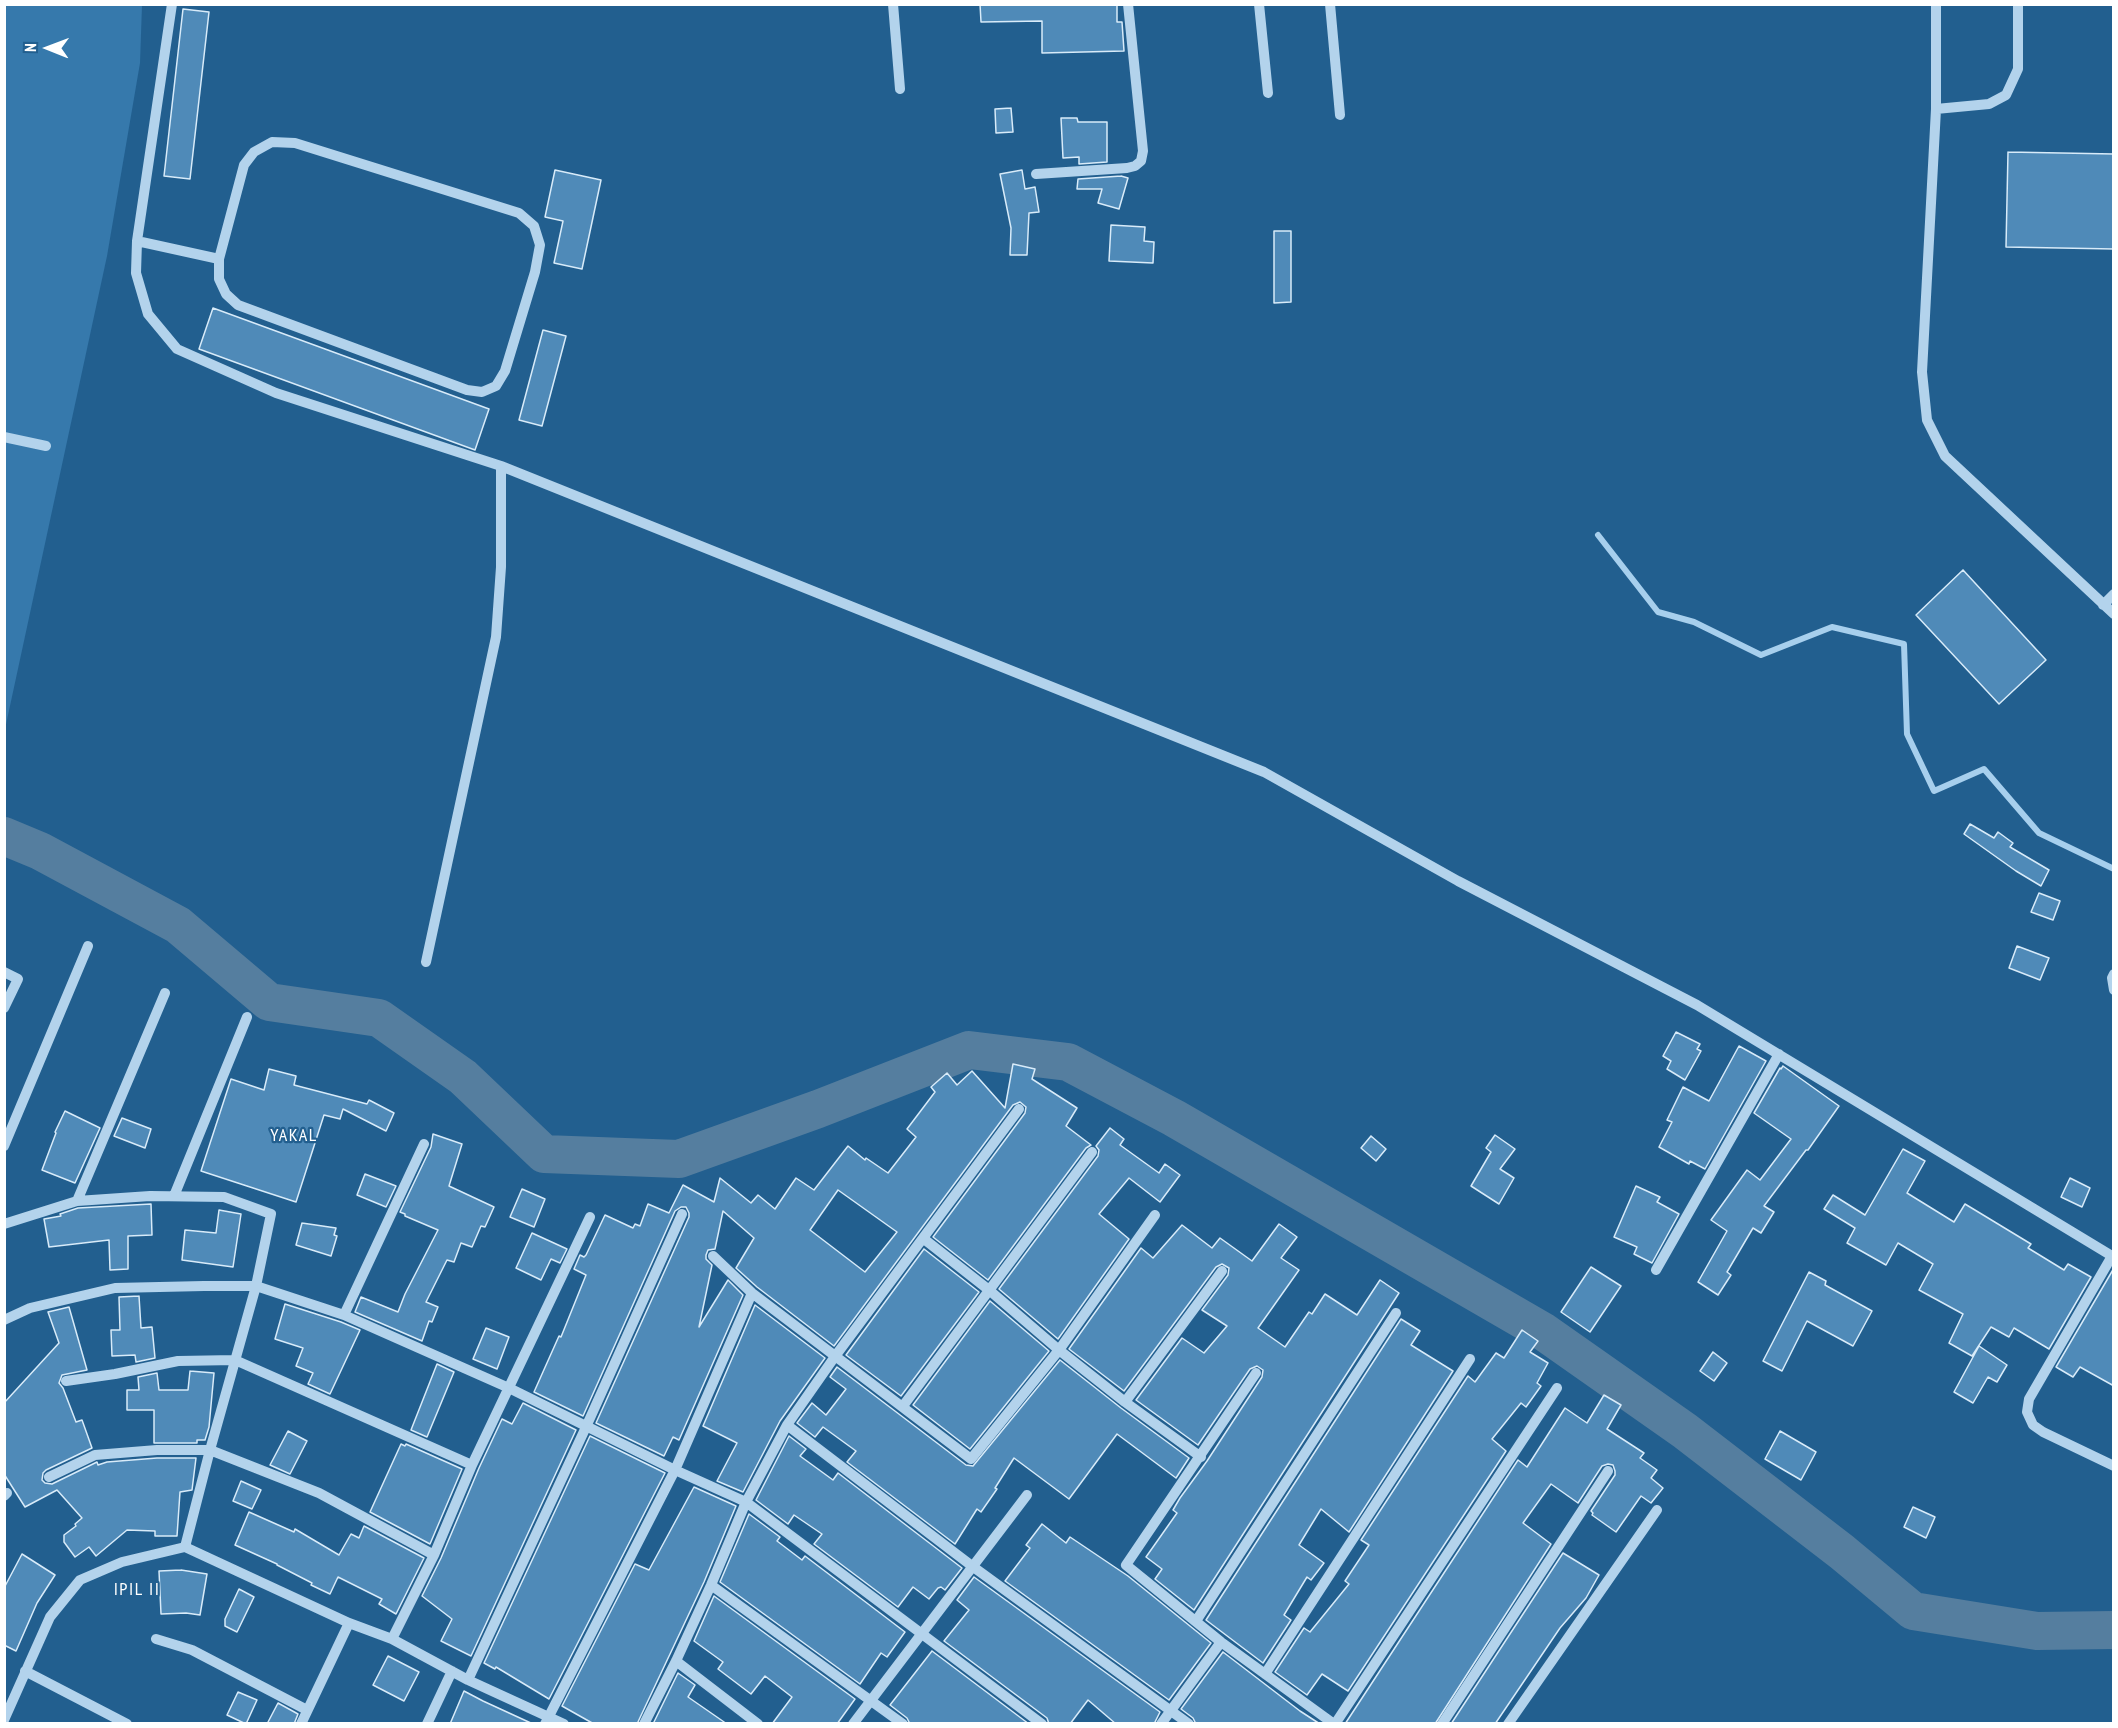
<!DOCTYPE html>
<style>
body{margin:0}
#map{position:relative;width:2118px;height:1728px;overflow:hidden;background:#225f8f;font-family:"PT Sans Narrow",sans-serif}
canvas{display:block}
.frame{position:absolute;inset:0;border:6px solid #fff;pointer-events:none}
.north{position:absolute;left:18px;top:18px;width:60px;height:60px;-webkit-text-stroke:4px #225f8f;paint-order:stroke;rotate:271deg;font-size:16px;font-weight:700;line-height:24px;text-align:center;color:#fff}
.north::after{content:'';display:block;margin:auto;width:21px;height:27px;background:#fff;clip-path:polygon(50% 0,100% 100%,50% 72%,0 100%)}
</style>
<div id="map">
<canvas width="2118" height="1728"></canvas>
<div class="frame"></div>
<div class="north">N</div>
</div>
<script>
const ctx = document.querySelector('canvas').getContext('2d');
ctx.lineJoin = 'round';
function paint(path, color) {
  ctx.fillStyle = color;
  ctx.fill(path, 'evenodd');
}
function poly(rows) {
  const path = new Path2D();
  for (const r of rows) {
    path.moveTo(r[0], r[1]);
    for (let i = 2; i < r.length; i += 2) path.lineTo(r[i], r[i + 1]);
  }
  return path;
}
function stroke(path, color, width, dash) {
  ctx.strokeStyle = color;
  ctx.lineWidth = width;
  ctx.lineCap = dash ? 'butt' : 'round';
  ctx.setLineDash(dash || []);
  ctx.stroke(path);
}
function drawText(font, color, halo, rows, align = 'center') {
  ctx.font = font + ' "PT Sans Narrow",sans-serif';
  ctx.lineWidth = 4.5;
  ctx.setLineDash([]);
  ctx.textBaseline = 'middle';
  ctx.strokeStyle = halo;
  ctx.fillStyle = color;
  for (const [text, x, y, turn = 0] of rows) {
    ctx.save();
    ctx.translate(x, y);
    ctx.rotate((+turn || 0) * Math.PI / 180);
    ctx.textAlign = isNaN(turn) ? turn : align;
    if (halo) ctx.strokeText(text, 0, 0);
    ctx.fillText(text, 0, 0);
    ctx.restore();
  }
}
paint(poly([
 [5,5,142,5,140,63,107,256,5,729]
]), '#3679ac');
stroke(poly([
 [1598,535,1658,612,1694,622,1761,655,1832,627,1904,644,1907,734,1934,791,1984,769,2039,833,2114,869]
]), '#a7cfed', 6);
stroke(poly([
 [4,836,40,851,178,925,269,1002,379,1018,463,1077,544,1154,679,1159,818,1109,969,1050,1068,1062,1174,1118,1544,1332,1685,1431,1842,1552,1913,1611,2037,1631,2114,1630]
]), '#557e9f', 38);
const building = poly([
 [980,4,1117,4,1117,22,1122,22,1124,51,1042,53,1042,21,981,22,980,4],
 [183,9,209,12,190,179,164,176,183,9],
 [1011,108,1013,132,996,133,995,109,1011,108],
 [1061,118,1077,118,1078,122,1107,122,1107,162,1079,164,1079,157,1063,158,1061,118],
 [2008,152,2114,154,2114,249,2006,247,2008,152],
 [555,170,601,180,582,269,554,263,563,221,545,217,555,170],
 [1022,170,1025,189,1035,187,1039,212,1029,213,1027,255,1010,255,1011,228,1000,174,1022,170],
 [1121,176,1128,178,1119,209,1098,203,1102,189,1077,189,1078,179,1121,176],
 [1111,225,1145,227,1144,241,1154,242,1153,263,1109,261,1111,225],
 [1274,231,1291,231,1291,302,1274,303,1274,231],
 [213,308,489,409,475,450,199,349,213,308],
 [543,330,566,336,542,426,519,420,543,330],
 [1963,570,2046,660,1999,704,1916,615,1963,570],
 [1970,824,1994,838,1998,832,2013,843,2010,847,2049,870,2041,886,2016,871,1964,834,1970,824],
 [2039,893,2060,901,2053,920,2031,912,2039,893],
 [2017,946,2049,958,2040,980,2009,968,2017,946],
 [1676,1032,1700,1044,1697,1049,1701,1051,1685,1080,1667,1069,1671,1061,1663,1056,1676,1032],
 [1739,1046,1766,1061,1705,1169,1690,1161,1689,1164,1659,1147,1672,1122,1667,1120,1683,1087,1709,1101,1739,1046],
 [1013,1064,1035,1069,1032,1079,1077,1108,1066,1126,1091,1145,1086,1148,988,1280,933,1237,1025,1113,1026,1107,1020,1102,1013,1105,834,1346,757,1287,736,1268,754,1238,723,1211,715,1249,708,1250,706,1255,706,1259,712,1265,699,1327,728,1280,743,1295,679,1440,673,1437,664,1456,596,1423,689,1217,689,1213,686,1207,681,1207,675,1211,583,1416,534,1392,559,1336,561,1337,586,1275,574,1269,580,1255,584,1257,586,1255,605,1215,633,1228,635,1224,640,1226,648,1204,669,1213,683,1185,714,1202,720,1178,751,1203,758,1195,775,1209,796,1178,814,1190,848,1146,865,1160,866,1158,888,1173,916,1137,907,1129,935,1092,931,1087,947,1073,957,1085,972,1071,1005,1108,1013,1064],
 [838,1190,897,1232,865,1272,810,1230,838,1190],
 [1783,1066,1839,1106,1808,1150,1806,1150,1764,1206,1774,1212,1761,1233,1753,1228,1727,1272,1731,1275,1718,1295,1698,1282,1727,1231,1711,1220,1747,1170,1760,1180,1791,1139,1754,1113,1780,1068,1781,1069,1783,1066],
 [269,1069,296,1076,294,1085,367,1104,369,1100,394,1113,386,1131,343,1109,340,1119,324,1115,296,1202,201,1171,231,1079,264,1090,269,1069],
 [65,1111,100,1128,75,1183,42,1170,56,1133,55,1132,65,1111],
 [122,1118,151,1129,145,1148,114,1136,122,1118],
 [1110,1128,1124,1139,1120,1145,1159,1173,1165,1164,1180,1175,1160,1202,1129,1178,1099,1214,1129,1239,1058,1339,999,1289,1098,1156,1099,1150,1096,1146,1110,1128],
 [433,1134,462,1144,449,1186,494,1207,485,1227,481,1226,472,1247,461,1243,454,1262,447,1260,426,1302,438,1307,432,1322,429,1321,422,1341,355,1312,361,1297,398,1312,405,1294,438,1230,405,1216,405,1214,400,1212,431,1147,433,1134],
 [1495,1135,1515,1149,1500,1169,1514,1178,1499,1204,1471,1186,1491,1152,1486,1148,1495,1135],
 [1371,1136,1386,1149,1376,1161,1361,1148,1371,1136],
 [1903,1149,1925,1161,1907,1193,1954,1222,1965,1204,2031,1244,2028,1248,2064,1270,2068,1264,2091,1277,2049,1349,2014,1328,2009,1337,1991,1327,1972,1356,1949,1343,1963,1314,1919,1290,1933,1264,1898,1243,1886,1265,1847,1243,1855,1228,1824,1209,1833,1195,1865,1215,1903,1149],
 [365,1174,396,1186,386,1207,357,1195,365,1174],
 [2070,1178,2090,1188,2082,1207,2061,1197,2070,1178],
 [1636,1186,1660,1197,1657,1202,1679,1214,1652,1263,1634,1254,1637,1247,1614,1237,1636,1186],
 [522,1189,545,1199,534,1227,510,1217,522,1189],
 [151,1204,152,1235,128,1236,128,1269,110,1270,109,1240,49,1247,44,1219,61,1216,60,1214,78,1208,151,1204],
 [219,1210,241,1214,233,1267,182,1260,185,1230,216,1233,219,1210],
 [302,1223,336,1228,334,1235,337,1236,331,1256,296,1245,302,1223],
 [1279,1224,1297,1237,1281,1258,1299,1270,1258,1328,1285,1347,1309,1312,1312,1314,1325,1294,1357,1315,1380,1280,1399,1293,1194,1610,1155,1579,1162,1569,1146,1557,1177,1513,1173,1510,1180,1498,1207,1461,1262,1377,1263,1370,1257,1366,1250,1369,1198,1445,1136,1400,1182,1338,1204,1353,1227,1326,1202,1310,1228,1275,1229,1268,1222,1264,1216,1267,1124,1391,1069,1349,1141,1248,1153,1258,1182,1225,1212,1248,1220,1238,1252,1261,1279,1224],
 [532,1233,567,1249,560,1263,551,1259,541,1280,516,1268,532,1233],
 [924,1249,979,1292,901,1396,846,1355,924,1249],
 [1591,1267,1621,1286,1590,1332,1561,1312,1591,1267],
 [2114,1268,2114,1386,2080,1367,2073,1377,2056,1367,2114,1268],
 [1809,1272,1826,1281,1825,1285,1872,1311,1853,1346,1807,1321,1782,1371,1763,1361,1809,1272],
 [139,1296,141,1328,152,1327,155,1358,136,1362,135,1355,112,1356,111,1330,120,1330,119,1297,139,1296],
 [990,1301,1049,1351,970,1449,913,1405,990,1301],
 [285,1304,341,1322,360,1330,330,1394,308,1384,313,1373,296,1366,303,1348,275,1339,285,1304],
 [755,1305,825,1358,780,1421,743,1492,717,1481,737,1443,703,1426,755,1305],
 [69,1307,87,1370,62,1375,59,1383,63,1388,76,1422,82,1420,92,1448,46,1470,43,1473,42,1480,45,1483,52,1484,97,1462,98,1465,107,1462,157,1458,196,1458,192,1490,180,1492,177,1536,155,1536,155,1531,127,1530,96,1556,89,1547,75,1557,64,1542,64,1535,76,1526,75,1524,82,1518,57,1490,25,1507,4,1474,4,1403,59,1343,48,1312,69,1307],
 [1401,1319,1420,1331,1411,1345,1453,1371,1349,1532,1321,1509,1299,1545,1324,1563,1311,1580,1307,1577,1284,1615,1291,1620,1263,1663,1206,1620,1401,1319],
 [486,1328,509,1337,497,1369,473,1359,486,1328],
 [1522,1330,1538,1341,1530,1352,1548,1363,1537,1383,1541,1386,1526,1407,1521,1403,1492,1439,1506,1451,1348,1691,1322,1674,1307,1695,1275,1672,1304,1628,1310,1632,1349,1584,1345,1581,1369,1545,1361,1540,1468,1376,1475,1382,1496,1353,1504,1358,1522,1330],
 [1979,1346,2007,1365,1997,1382,1988,1377,1973,1403,1954,1392,1979,1346],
 [1713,1352,1727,1363,1714,1381,1700,1371,1713,1352],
 [1060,1360,1121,1408,1189,1458,1176,1478,1117,1434,1069,1499,1014,1458,995,1488,997,1489,981,1512,977,1509,955,1544,847,1462,856,1451,823,1427,815,1437,797,1423,812,1403,826,1415,846,1389,830,1377,837,1367,966,1465,973,1466,1060,1360],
 [437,1364,454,1372,427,1437,411,1430,437,1364],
 [190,1371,214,1373,209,1427,205,1440,197,1440,197,1443,154,1443,154,1410,127,1410,127,1390,139,1390,138,1377,157,1373,159,1390,188,1390,190,1371],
 [1604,1395,1621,1405,1607,1429,1644,1453,1640,1458,1657,1470,1651,1478,1663,1488,1651,1503,1641,1496,1616,1532,1592,1515,1593,1513,1591,1511,1615,1475,1615,1471,1613,1465,1608,1464,1602,1466,1578,1503,1551,1484,1523,1523,1551,1544,1435,1724,1345,1724,1518,1460,1527,1467,1565,1408,1587,1423,1604,1395],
 [523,1403,576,1430,471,1656,441,1641,452,1619,422,1596,441,1558,479,1468,502,1419,512,1424,523,1403],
 [288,1431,307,1441,290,1474,270,1465,288,1431],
 [1780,1431,1816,1452,1801,1480,1765,1459,1780,1431],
 [590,1436,665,1473,549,1699,496,1667,495,1669,484,1663,590,1436],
 [789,1436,806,1449,800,1456,833,1480,838,1473,962,1568,945,1590,941,1587,938,1588,929,1599,913,1587,898,1607,814,1544,822,1534,794,1515,788,1524,756,1500,789,1436],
 [401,1444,405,1446,406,1444,462,1469,430,1544,370,1512,401,1444],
 [241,1481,261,1490,252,1509,233,1501,241,1481],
 [694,1487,736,1506,704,1582,637,1724,594,1724,562,1706,635,1564,649,1570,694,1487],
 [1913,1507,1935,1517,1926,1538,1904,1527,1913,1507],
 [249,1512,294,1532,295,1529,339,1555,351,1534,359,1538,364,1526,424,1558,396,1614,379,1604,382,1599,338,1577,330,1594,311,1585,312,1583,277,1565,277,1564,235,1545,249,1512],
 [749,1514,780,1537,777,1541,802,1560,805,1556,905,1632,887,1657,881,1653,860,1684,720,1582,749,1514],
 [1042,1524,1066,1543,1070,1537,1128,1576,1211,1643,1169,1700,1005,1581,1030,1548,1026,1545,1042,1524],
 [1563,1553,1599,1575,1586,1598,1560,1628,1495,1724,1451,1724,1563,1553],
 [22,1554,55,1575,37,1603,16,1651,4,1645,4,1588,22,1554],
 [181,1570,207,1574,200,1615,186,1613,161,1614,159,1571,181,1570],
 [974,1577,1160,1712,1154,1724,1116,1724,1088,1700,1070,1724,1049,1724,1047,1718,944,1641,969,1610,957,1600,974,1577],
 [239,1589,254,1597,237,1632,225,1626,225,1619,239,1589],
 [714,1596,855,1699,837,1724,772,1724,792,1697,765,1676,751,1694,718,1669,723,1662,694,1641,714,1596],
 [932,1651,1029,1724,910,1724,907,1718,890,1705,932,1651],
 [1223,1652,1300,1711,1320,1724,1196,1724,1193,1718,1181,1709,1223,1652],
 [388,1656,419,1672,404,1701,373,1685,388,1656],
 [678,1673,695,1685,688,1697,727,1724,653,1724,678,1673],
 [464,1691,483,1701,533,1724,450,1724,464,1691],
 [238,1692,257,1700,246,1724,227,1715,238,1692],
 [278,1703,298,1714,294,1724,267,1724,278,1703]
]);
paint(building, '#4f8ab8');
stroke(building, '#d8ebf9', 1.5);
stroke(poly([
 [172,4,137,241,136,273,148,314,177,349,276,393,501,466,1264,772,1458,881,1697,1005,2112,1256,2029,1399,2027,1412,2033,1425,2043,1432,2114,1466],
 [893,4,900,89],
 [1259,4,1268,93],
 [1330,4,1340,115],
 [1936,4,1936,109,1922,372,1927,420,1945,456,2114,614],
 [1936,109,1989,104,2006,95,2018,69,2018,4],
 [1036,174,1127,168,1135,166,1141,161,1143,151,1128,4],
 [137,241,219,259,244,165,254,152,272,142,295,143,519,213,534,226,540,245,535,272,505,371,496,386,482,392,467,390,238,305,226,294,219,279,219,259],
 [4,437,46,446],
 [2103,605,2114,594],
 [426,962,496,637,501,567,501,466],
 [4,972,18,979,4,1008],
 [2114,974,2112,978,2114,990],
 [4,1146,88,946],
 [174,1196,247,1017],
 [77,1201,165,993],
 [4,1224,77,1201,150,1196,224,1197,271,1214,256,1286,210,1450,185,1547],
 [924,1239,989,1290,1059,1350,1125,1402,1201,1457],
 [713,1256,752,1293,971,1459,1059,1350,1155,1215],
 [1656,1270,1779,1054],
 [344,1315,424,1144],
 [4,1320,30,1308,115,1288,204,1286,256,1286,344,1315,509,1388,675,1470,746,1502,1042,1724],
 [1256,1373,1126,1565,1221,1642,1334,1724],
 [66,1381,115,1374,178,1361,235,1360,472,1465],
 [1125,1402,1222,1271],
 [903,1406,1092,1152],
 [787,1425,972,1566,1189,1724],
 [49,1477,95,1455,157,1450,210,1450,319,1493,434,1555],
 [4,1496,7,1493],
 [711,1585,903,1724],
 [1196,1621,1396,1313],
 [156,1639,192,1650,307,1710],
 [392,1639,434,1555,472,1465,590,1217],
 [676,1661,758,1724],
 [25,1671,127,1724],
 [1265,1674,1470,1359],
 [468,1680,586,1427,682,1214],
 [4,1720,50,1617,80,1580,122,1562,185,1547,349,1623,392,1639,468,1680,564,1724],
 [301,1724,349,1623],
 [427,1724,452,1671],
 [545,1724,675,1470,752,1293],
 [644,1724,676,1661,711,1585,746,1502,787,1425,836,1355,1019,1109],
 [853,1724,1027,1495],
 [1161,1724,1221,1642],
 [1335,1724,1557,1388],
 [1442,1724,1608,1471],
 [1508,1724,1657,1510]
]), '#b3d3ec', 10);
ctx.letterSpacing = '1.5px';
drawText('18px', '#fff', '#225f8f', [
 ["YAKAL",294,1136],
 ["IPIL II",137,1590]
]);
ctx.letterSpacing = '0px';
</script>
